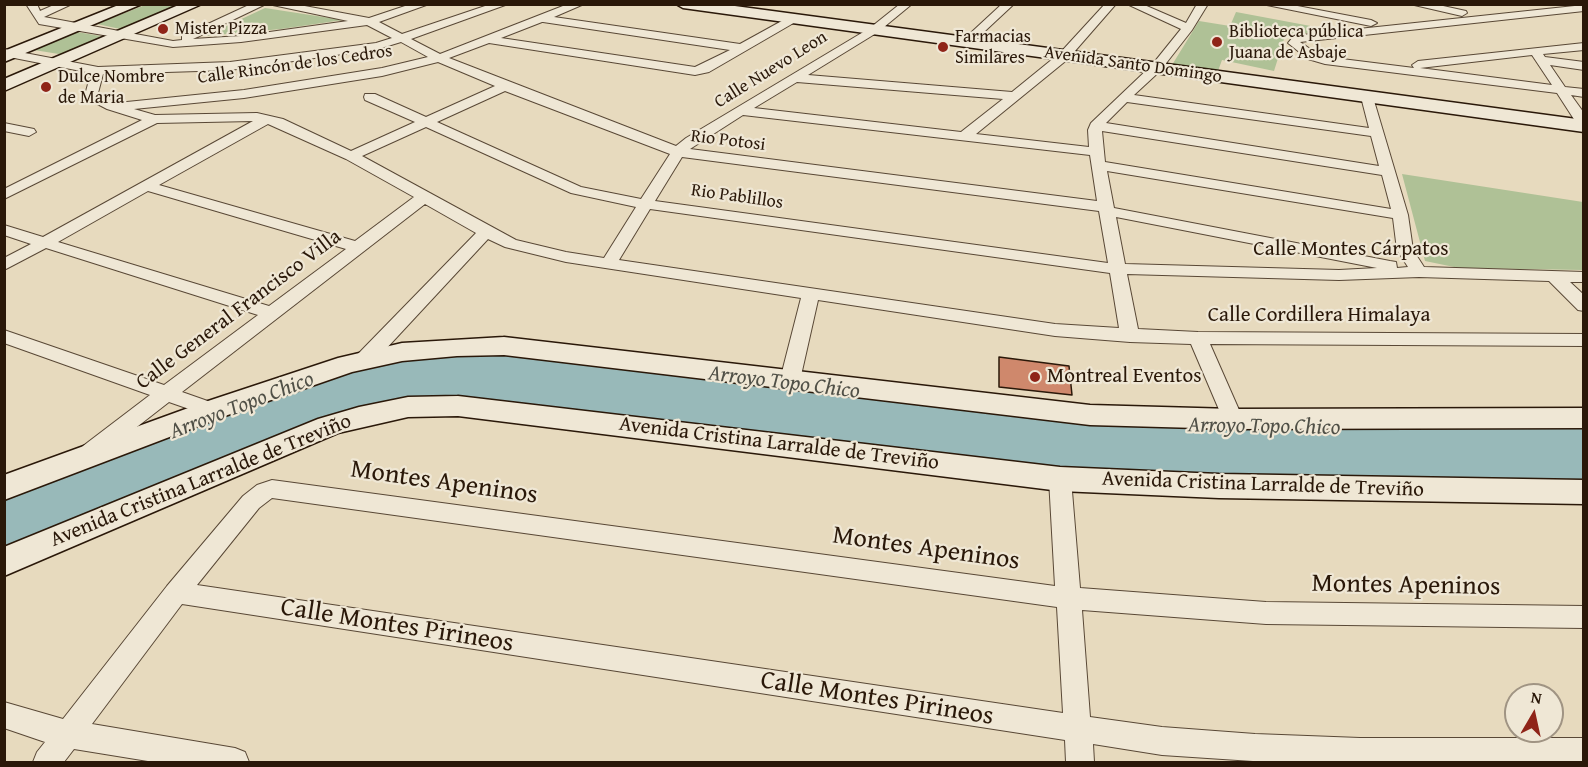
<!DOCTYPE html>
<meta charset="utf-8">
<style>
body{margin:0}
#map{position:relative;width:1588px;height:767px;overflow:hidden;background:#e7dabe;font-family:"Gentium Book Plus",serif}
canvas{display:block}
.frame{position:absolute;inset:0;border:6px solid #2a1809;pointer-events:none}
.north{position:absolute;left:1504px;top:683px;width:60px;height:60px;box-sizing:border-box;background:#efe7d5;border:2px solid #a09483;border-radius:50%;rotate:9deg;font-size:16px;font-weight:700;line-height:24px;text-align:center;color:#2a1809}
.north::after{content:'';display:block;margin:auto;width:21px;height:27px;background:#8f2418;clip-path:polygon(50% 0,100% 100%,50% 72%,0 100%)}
</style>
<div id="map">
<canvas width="1588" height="767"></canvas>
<div class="frame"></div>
<div class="north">N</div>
</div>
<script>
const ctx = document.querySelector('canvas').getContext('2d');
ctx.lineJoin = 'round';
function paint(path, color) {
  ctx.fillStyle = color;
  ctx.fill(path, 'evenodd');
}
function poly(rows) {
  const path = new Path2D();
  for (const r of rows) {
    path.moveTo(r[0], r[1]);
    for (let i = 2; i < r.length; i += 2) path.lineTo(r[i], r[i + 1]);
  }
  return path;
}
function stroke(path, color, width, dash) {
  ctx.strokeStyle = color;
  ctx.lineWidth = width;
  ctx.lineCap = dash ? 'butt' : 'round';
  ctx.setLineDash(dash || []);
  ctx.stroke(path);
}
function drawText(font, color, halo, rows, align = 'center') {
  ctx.font = font + ' "Gentium Book Plus",serif';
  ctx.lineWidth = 4.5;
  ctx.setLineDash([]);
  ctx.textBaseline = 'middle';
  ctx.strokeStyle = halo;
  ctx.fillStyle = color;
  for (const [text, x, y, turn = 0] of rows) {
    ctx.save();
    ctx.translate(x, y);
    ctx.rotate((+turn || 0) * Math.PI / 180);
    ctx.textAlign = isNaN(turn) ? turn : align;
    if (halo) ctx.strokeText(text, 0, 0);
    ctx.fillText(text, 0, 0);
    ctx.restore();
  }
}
paint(poly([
 [145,5,183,5,125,30,97,24],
 [265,8,343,20,281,29,205,36],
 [1236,12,1332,30,1285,36,1274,71,1222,60,1218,71,1172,65,1199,21,1230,26],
 [77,32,106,37,65,55,34,50],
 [1402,174,1583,202,1583,270,1459,268,1425,261]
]), '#afc196');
const water = poly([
 [457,347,1007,406,1583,418,1583,492,1219,486,459,406,359,417,5,562,5,488,347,364,457,347]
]);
paint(water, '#98b9b9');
stroke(water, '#6c7973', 1.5);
const building = poly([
 [999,357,1069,366,1072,395,999,387,999,357]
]);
paint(building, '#cf886c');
stroke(building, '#2a1809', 1.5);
const minor = poly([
 [26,4,37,4,40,11,56,4,72,4,44,17,173,41,182,40,182,36,251,4,266,4,193,39,241,36,348,21,268,4,294,4,369,18,411,4,429,4,379,22,402,34,491,4,508,4,411,39,440,54,568,4,584,4,554,17,740,44,789,17,797,17,797,21,747,50,709,72,695,75,489,43,449,58,676,146,686,138,870,28,900,4,912,4,878,32,808,75,1012,92,1060,53,1105,4,1116,4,1068,59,976,134,1089,147,1088,130,1091,123,1152,65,1181,29,1127,4,1142,4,1186,23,1197,4,1208,4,1192,30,1160,71,1134,95,1369,128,1361,97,1362,94,1372,94,1408,215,1413,250,1424,267,1584,272,1584,282,1570,282,1584,295,1584,311,1578,310,1549,281,1419,277,1339,280,1127,274,1138,329,1198,332,1584,334,1584,346,1210,344,1243,419,1240,424,1233,426,1226,424,1223,419,1191,344,1130,342,1055,336,818,300,800,380,797,385,790,387,783,385,780,380,801,298,566,262,505,247,488,239,371,365,364,366,357,365,355,360,357,355,476,233,425,204,182,392,219,405,222,410,219,415,212,417,169,402,97,458,90,460,83,458,79,452,83,446,150,395,4,343,4,330,164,385,258,315,46,248,4,270,4,258,31,244,4,235,4,225,43,237,253,121,157,123,4,199,4,189,142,120,107,109,86,98,85,95,91,73,4,56,4,49,98,67,230,62,376,43,392,38,367,25,241,42,173,47,39,24,26,4],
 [542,22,543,22,730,50,695,67,501,38,542,22],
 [401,42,428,57,382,68,244,90,117,103,98,93,103,74,230,70,378,49,401,42],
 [438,62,495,86,426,117,375,94,365,94,364,97,365,100,415,122,351,151,283,119,257,113,155,115,134,109,244,98,382,76,438,62],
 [797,82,1003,99,961,132,754,108,797,82],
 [505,91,670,154,641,199,581,187,437,122,505,91],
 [1127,102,1371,136,1379,166,1106,123,1127,102],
 [743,115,1090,155,1097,201,690,149,743,115],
 [268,124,346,159,414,197,355,241,159,185,268,124],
 [426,127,571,193,636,207,604,258,566,252,516,240,362,156,426,127],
 [1102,131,1382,175,1391,209,1105,162,1102,131],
 [682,157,1099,211,1108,263,655,201,682,157],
 [1107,171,1393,218,1397,250,1408,267,1397,268,1396,262,1390,261,1114,208,1107,171],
 [148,191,346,249,269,306,58,242,148,191],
 [650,209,1110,273,1119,328,1055,324,619,260,650,209],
 [1116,217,1377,268,1339,270,1125,264,1116,217],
 [1002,4,1014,4,970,45,962,45,962,41,1002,4],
 [1262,4,1287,4,1371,20,1377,23,1371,26,1262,4],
 [1410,4,1434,4,1466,11,1467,13,1462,16,1410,4],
 [1584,5,1584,11,1300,42,1316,53,1326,57,1414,68,1412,65,1418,61,1584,43,1584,50,1543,54,1545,57,1584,62,1584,70,1550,65,1565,87,1584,89,1584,97,1571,95,1584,113,1584,128,1579,127,1557,93,1325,64,1308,59,1288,43,1293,37,1302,35,1584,5],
 [1532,55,1552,85,1420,68,1532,55],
 [4,123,34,129,36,132,29,136,4,131,4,123],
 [1060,471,1068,473,1071,479,1080,588,1266,602,1584,606,1584,628,1266,624,1082,610,1090,717,1162,727,1255,734,1360,738,1584,738,1584,762,1268,762,1162,755,1093,744,1094,762,1066,762,1065,740,182,604,92,724,235,748,245,752,249,762,154,762,74,749,64,762,33,762,37,752,45,742,4,728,4,702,63,719,167,586,243,496,257,485,272,480,1055,586,1049,479,1052,473,1060,471],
 [272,498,1057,607,1063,713,197,585,259,508,272,498]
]);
const secondary = poly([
 [121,4,142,4,4,62,4,51,121,4],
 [181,4,202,4,4,91,4,79,181,4],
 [676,4,720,4,1584,120,1584,132,683,8,676,4],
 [504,337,1090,405,1233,409,1584,408,1584,428,1233,429,1090,425,504,355,457,356,402,361,352,372,222,417,4,500,4,475,202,403,338,358,402,343,504,337],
 [458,396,1060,467,1219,474,1584,480,1584,504,1219,498,1060,491,458,416,408,417,338,433,4,576,4,547,318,419,359,407,408,397,458,396]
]);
stroke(minor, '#594836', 2);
stroke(secondary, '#2a1809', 3);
paint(minor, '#efe7d5');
paint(secondary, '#efe7d5');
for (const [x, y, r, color] of [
 [163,29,6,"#8f2418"],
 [1217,42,6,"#8f2418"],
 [943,47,6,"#8f2418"],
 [46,87,6,"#8f2418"],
 [1035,377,6,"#8f2418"]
]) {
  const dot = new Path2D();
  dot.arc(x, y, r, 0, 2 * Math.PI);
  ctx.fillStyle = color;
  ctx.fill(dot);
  stroke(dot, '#efe7d5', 2);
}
drawText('18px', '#2a1809', '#efe7d5', [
 ["Mister Pizza",175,29],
 ["Biblioteca pública",1229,32],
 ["Juana de Asbaje",1229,53],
 ["Farmacias",955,37],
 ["Similares",955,58],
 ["Dulce Nombre",58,77],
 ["de Maria",58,98]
], 'left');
drawText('18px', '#2a1809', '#efe7d5', [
 ["Calle Rincón de los Cedros",295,65,-8],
 ["Avenida Santo Domingo",1133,65,8],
 ["Calle Nuevo Leon",771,70,-32],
 ["Rio Potosi",728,141,7],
 ["Rio Pablillos",737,197,8]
]);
drawText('21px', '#2a1809', '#efe7d5', [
 ["Calle Montes Cárpatos",1351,250],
 ["Calle General Francisco Villa",239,310,-37],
 ["Calle Cordillera Himalaya",1319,316],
 ["Avenida Cristina Larralde de Treviño",779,444,7],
 ["Avenida Cristina Larralde de Treviño",201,481,-22],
 ["Avenida Cristina Larralde de Treviño",1263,485,2]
]);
drawText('21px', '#2a1809', '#efe7d5', [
 ["Montreal Eventos",1047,377]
], 'left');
drawText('italic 22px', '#505047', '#efe7d5', [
 ["Arroyo Topo Chico",784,383,7],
 ["Arroyo Topo Chico",242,406,-21],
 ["Arroyo Topo Chico",1264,427,1]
]);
drawText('26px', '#2a1809', '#efe7d5', [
 ["Montes Apeninos",444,483,8],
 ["Montes Apeninos",926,549,8],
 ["Montes Apeninos",1406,586,1],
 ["Calle Montes Pirineos",397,626,9],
 ["Calle Montes Pirineos",877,699,9]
]);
</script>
